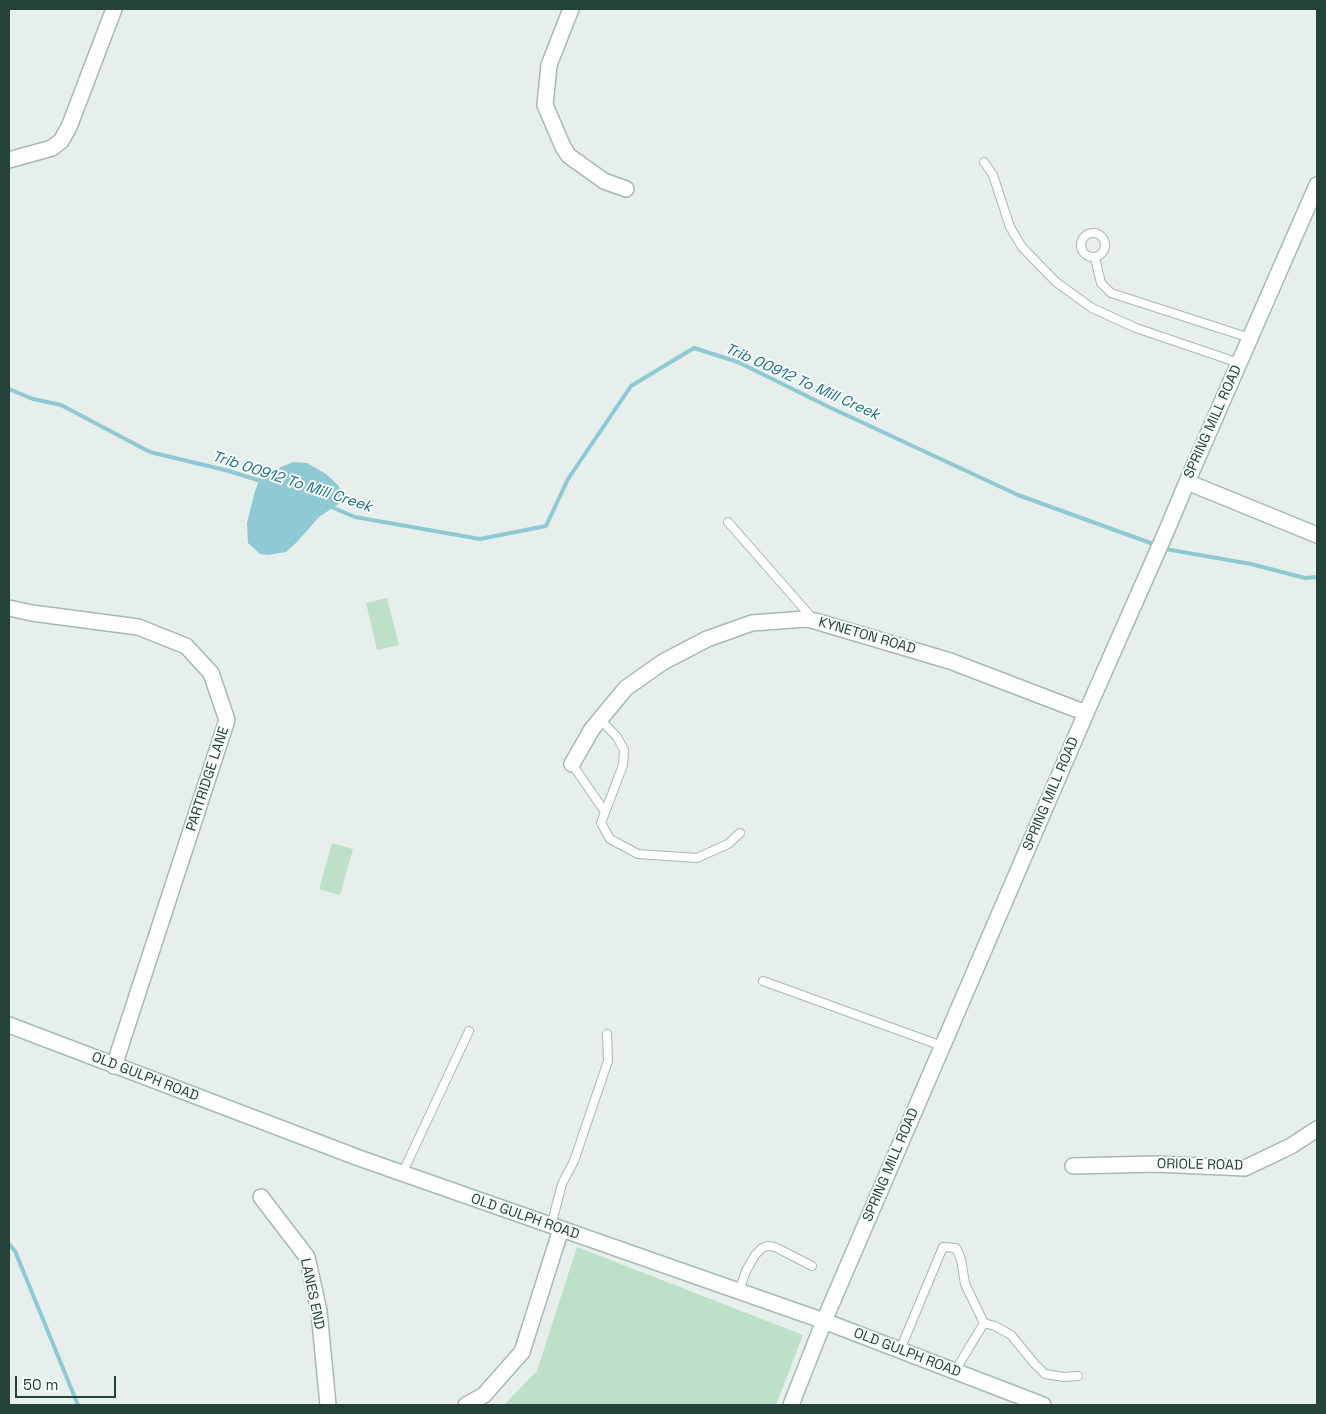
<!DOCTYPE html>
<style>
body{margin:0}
#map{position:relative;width:1326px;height:1414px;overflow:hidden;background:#e6efeb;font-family:"Space Grotesk",sans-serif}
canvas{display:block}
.frame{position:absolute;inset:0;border:10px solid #24423a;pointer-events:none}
.scale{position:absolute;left:15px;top:1376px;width:101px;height:22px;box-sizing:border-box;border:2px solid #24423a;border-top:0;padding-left:6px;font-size:15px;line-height:18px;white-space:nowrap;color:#24423a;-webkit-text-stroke:4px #f7fbf9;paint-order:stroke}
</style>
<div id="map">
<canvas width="1326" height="1414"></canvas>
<div class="frame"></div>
<div class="scale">50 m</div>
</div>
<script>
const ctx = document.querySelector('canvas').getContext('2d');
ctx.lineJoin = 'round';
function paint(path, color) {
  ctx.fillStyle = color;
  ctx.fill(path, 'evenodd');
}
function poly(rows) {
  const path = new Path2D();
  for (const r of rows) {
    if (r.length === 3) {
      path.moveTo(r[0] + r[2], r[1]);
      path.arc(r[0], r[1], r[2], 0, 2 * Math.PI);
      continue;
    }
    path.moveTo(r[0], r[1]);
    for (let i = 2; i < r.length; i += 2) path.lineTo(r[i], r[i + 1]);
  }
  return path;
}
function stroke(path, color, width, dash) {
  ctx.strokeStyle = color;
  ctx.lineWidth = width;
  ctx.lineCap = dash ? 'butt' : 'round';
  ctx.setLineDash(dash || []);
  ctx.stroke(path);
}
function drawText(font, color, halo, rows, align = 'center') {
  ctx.font = font + ' "Space Grotesk",sans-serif';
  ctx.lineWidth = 4;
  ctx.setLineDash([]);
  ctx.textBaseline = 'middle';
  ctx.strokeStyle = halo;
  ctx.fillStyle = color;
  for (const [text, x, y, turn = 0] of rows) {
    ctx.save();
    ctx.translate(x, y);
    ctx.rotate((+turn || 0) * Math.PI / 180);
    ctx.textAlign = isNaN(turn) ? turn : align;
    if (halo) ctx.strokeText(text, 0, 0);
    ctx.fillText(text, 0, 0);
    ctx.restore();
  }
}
paint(poly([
 [387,598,399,645,377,650,366,603],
 [332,843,353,849,340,895,319,889],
 [577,1247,803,1335,776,1405,504,1405,537,1371]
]), '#bfe0c8');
paint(poly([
 [293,462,307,463,326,474,338,485,344,498,340,503,319,517,297,542,286,552,268,555,260,554,248,543,247,523,255,491,261,476,271,475,281,467]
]), '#8ec9d4');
stroke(poly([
 [9,389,33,399,61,405,150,452,229,471,264,482],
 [329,506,355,517,480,539,546,526,568,479,631,386,694,348,738,362,829,407,1018,495,1156,545],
 [1163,548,1171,550,1251,564,1305,578,1317,577],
 [9,1244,15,1251,78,1405]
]), '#8ec9d4', 4);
const lane = poly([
 [984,162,993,175,1010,227,1022,247,1056,282,1092,308,1136,328,1239,363],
 [1093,245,12],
 [1095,258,1101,283,1111,293,1250,338],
 [728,522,813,619],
 [600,719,617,737,624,750,623,765,601,823,610,839,638,854,697,858,728,844,740,833],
 [572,764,605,812],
 [763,981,942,1046],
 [402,1174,469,1031],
 [551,1226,562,1184,574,1161,608,1061,607,1034],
 [739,1291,746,1271,755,1255,762,1248,768,1246,775,1247,812,1266],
 [900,1350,943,1247,956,1248,961,1259,965,1284,984,1323,995,1326,1011,1335,1034,1363,1045,1374,1064,1377,1078,1376],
 [955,1371,984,1323]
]);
const street = poly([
 [571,9,549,65,545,105,563,147,569,156,604,181,626,189],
 [9,160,52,148,61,141,69,127,114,9],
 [1187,482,1317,535],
 [9,608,32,613,138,627,186,646,211,673,227,720,114,1066],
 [572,764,592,729,626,688,663,662,707,639,752,623,806,619,815,621,950,661,1086,713],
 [1073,1166,1156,1164,1245,1168,1291,1146,1317,1129],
 [261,1197,307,1257,319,1311,328,1405],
 [466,1405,484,1395,522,1352,561,1229]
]);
const secondary = poly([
 [9,1025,359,1158,824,1321,1043,1405],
 [791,1405,824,1321,1086,713,1166,532,1187,482,1317,185]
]);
stroke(lane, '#a8b8b2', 10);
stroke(street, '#a8b8b2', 18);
stroke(secondary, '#a4bbb3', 18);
stroke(lane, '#fff', 8);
stroke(street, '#fff', 15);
stroke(secondary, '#fff', 15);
drawText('14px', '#24423a', '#f7fbf9', [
 ["SPRING MILL ROAD",1213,422,-66],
 ["KYNETON ROAD",867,636,16],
 ["PARTRIDGE LANE",208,779,-72],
 ["SPRING MILL ROAD",1051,794,-67],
 ["OLD GULPH ROAD",145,1077,21],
 ["SPRING MILL ROAD",891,1165,-67],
 ["ORIOLE ROAD",1200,1165,1],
 ["OLD GULPH ROAD",525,1217,19],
 ["LANES END",312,1294,78],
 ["OLD GULPH ROAD",907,1353,21]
]);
drawText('italic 15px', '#1c6f80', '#f7fbf9', [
 ["Trib 00912 To Mill Creek",802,382,24],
 ["Trib 00912 To Mill Creek",292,482,18]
]);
</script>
